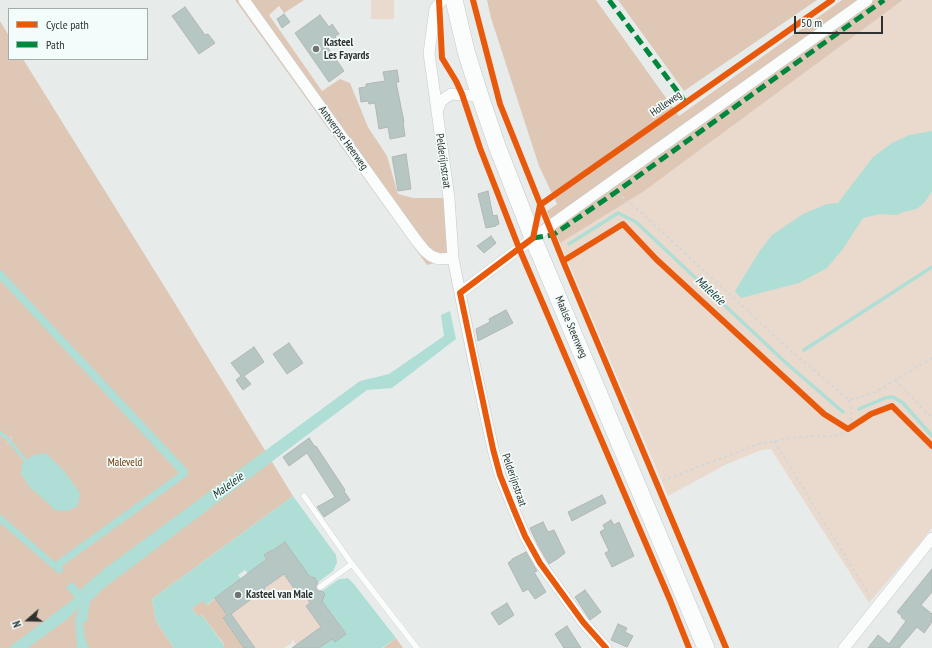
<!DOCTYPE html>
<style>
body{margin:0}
#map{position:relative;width:932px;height:648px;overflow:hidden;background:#e7eceb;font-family:"PT Sans Narrow",sans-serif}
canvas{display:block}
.legend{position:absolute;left:8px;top:8px;width:140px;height:52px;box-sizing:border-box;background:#f2fcfa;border:1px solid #a4abaa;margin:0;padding:5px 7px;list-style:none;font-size:12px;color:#2f3231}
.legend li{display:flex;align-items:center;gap:8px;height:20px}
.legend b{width:20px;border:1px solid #a4abaa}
.north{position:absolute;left:8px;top:600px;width:40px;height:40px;-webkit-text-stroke:3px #f2fcfa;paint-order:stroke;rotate:250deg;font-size:11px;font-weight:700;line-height:16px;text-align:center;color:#2f3231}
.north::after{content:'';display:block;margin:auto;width:14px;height:18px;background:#2f3231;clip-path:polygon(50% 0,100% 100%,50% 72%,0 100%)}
.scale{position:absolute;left:794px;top:16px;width:89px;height:18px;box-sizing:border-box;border:2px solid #2f3231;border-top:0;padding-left:5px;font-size:12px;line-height:14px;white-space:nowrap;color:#2f3231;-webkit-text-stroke:3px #f2fcfa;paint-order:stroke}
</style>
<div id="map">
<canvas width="932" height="648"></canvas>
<ul class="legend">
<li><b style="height:5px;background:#e8590c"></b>Cycle path</li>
<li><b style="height:5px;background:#00873e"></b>Path</li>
</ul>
<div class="north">N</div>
<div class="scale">50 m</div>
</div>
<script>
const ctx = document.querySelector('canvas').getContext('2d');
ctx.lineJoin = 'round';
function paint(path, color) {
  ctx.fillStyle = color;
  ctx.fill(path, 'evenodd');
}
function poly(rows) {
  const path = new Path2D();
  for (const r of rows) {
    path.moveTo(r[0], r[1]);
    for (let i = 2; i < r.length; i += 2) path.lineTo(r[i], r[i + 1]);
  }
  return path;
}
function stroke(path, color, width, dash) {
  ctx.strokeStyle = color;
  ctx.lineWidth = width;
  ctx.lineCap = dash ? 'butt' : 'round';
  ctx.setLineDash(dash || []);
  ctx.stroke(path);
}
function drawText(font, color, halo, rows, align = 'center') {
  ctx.font = font + ' "PT Sans Narrow",sans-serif';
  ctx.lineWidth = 3.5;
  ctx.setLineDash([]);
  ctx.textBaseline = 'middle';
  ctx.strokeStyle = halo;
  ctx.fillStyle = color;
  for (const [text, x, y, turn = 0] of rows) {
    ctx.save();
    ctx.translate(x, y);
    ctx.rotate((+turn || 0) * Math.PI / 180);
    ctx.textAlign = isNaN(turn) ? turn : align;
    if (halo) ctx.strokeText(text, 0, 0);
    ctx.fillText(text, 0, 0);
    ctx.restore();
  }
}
paint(poly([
 [371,0,394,0,394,19,371,19],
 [903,0,932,0,932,528,905,561,869,603,771,449,761,450,725,465,668,496,560,243,643,192],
 [284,574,295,590,303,591,310,603,306,606,321,627,296,645,293,640,291,641,292,643,284,648,255,648,231,614]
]), '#eadace');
paint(poly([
 [235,0,304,0,284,13,279,6,269,15,322,91,340,79,350,83,368,127,387,156,398,194,413,198,449,198,453,258,427,265],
 [487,0,596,0,679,116,842,0,903,0,643,192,560,243,547,211,557,204,539,166,491,18],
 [618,0,817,0,684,91],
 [0,21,9,36,9,59,23,59,171,297,293,496,152,599,156,621,174,648,0,648],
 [215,598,227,615,223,619,244,648,224,648,224,644,202,615,198,617,192,608,203,600,208,605],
 [396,638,403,648,383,648]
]), '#dfc7b6');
paint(poly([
 [932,131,932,191,925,202,917,209,903,212,897,215,880,214,863,218,843,249,827,268,799,283,741,298,735,291,761,249,772,235,803,214,827,204,838,203,873,157,892,143,909,135],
 [0,269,188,470,187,476,61,567,64,570,59,574,0,523,0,514,55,562,179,473,0,280],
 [450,311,456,339,392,388,367,390,104,588,90,602,87,621,83,623,85,638,89,648,77,648,75,619,79,607,70,617,28,648,8,648,75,598,66,587,72,582,80,590,104,569,360,381,389,374,444,336,441,315],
 [46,453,65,472,80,493,78,506,67,511,55,510,38,494,31,489,21,474,22,464,33,455],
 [293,496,336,555,337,563,334,571,339,579,348,578,353,583,396,638,382,648,319,648,332,639,335,642,346,634,320,598,323,592,315,578,313,578,311,579,285,542,272,551,271,550,265,555,267,559,248,574,245,570,238,575,241,579,215,598,207,605,203,601,192,608,198,617,202,615,224,645,224,648,174,648,156,621,152,599]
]), '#aeded5');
paint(poly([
 [337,563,338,565,336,571,340,577,346,576,348,578,339,579,322,591,317,583,333,571]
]), '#e7eceb');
stroke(poly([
 [569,244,618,213,636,222,785,362,843,412],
 [804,350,932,267],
 [859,409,885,398,893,397,903,403,932,436],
 [0,433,8,439,26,461]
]), '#aeded5', 3.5);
const building = poly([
 [185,7,205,35,208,34,215,43,199,54,172,16,185,7],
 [284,14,290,22,282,28,277,19,284,14],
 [320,15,329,27,332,24,339,34,335,36,336,38,326,45,344,71,329,82,295,33,320,15],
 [397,70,399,82,396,82,404,122,403,122,405,136,390,139,388,127,379,129,375,103,369,104,368,101,361,102,359,88,366,87,366,84,385,81,383,72,397,70],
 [406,154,411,189,398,191,392,157,406,154],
 [488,191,493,216,497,215,499,224,496,225,496,226,486,228,478,194,488,191],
 [491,236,496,243,484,253,477,246,491,236],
 [506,310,513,323,478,341,476,329,490,322,489,319,506,310],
 [289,343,303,363,287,374,273,354,289,343],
 [254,347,264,362,244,376,251,384,243,390,236,380,241,376,231,363,254,347],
 [309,438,315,447,316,446,345,490,344,491,350,500,324,517,317,507,335,497,307,453,289,466,283,457,309,438],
 [602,495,606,503,572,521,568,512,602,495],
 [611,520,614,525,619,522,634,556,612,567,605,553,609,551,600,532,605,529,603,525,611,520],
 [543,522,548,532,554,530,565,553,557,559,549,564,538,545,530,528,543,522],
 [285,542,310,577,315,578,318,583,316,586,316,589,319,591,322,591,325,594,322,601,346,634,335,642,332,639,319,648,292,648,321,627,306,606,310,603,303,592,295,590,284,574,264,588,265,589,231,614,255,648,244,648,223,618,227,615,215,598,267,559,264,555,272,550,272,551,285,542],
 [526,552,537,571,534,572,546,592,535,599,528,589,523,592,508,563,512,560,512,559,526,552],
 [932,569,932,592,921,605,932,614,932,622,924,633,917,627,899,648,868,648,878,635,889,644,906,621,901,617,902,616,897,612,932,569],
 [585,590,601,612,590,620,575,597,585,590],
 [507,603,514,615,499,625,491,613,507,603],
 [618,624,627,628,625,632,633,636,627,647,611,640,618,624],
 [567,626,581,648,564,648,555,634,567,626]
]);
paint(building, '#b6c6c2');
stroke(building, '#b2b6b5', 1);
const service = poly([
 [304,496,352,564,417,648],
 [320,587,352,564]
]);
const minor = poly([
 [244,0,416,240,425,251,431,256,439,259,453,258],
 [442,0,435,9,429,53,449,198,453,258,473,358,493,449,500,475,514,510,525,536,540,563,583,622,606,648],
 [437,112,441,101,451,94,480,96],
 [460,293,533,238,867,0],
 [844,648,932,538]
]);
const primary = poly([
 [454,0,466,51,480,96,497,146,533,238,706,648]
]);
stroke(service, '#c5c9c8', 6);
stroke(minor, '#c5c9c8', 12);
stroke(primary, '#c5c9c8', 18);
stroke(poly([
 [617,193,636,208,790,350,849,400,874,393,932,358],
 [895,380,932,418],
 [774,441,871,598],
 [7,444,12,437],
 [657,483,758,444,792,438,812,436,827,437,842,434,849,428,852,416,849,400]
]), '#d5d6d6', 2, [3, 3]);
stroke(service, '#fbfcfc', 5.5);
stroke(minor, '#fbfcfc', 11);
stroke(primary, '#fbfcfc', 17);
stroke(poly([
 [609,0,686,103],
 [533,238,553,235,616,192,884,0]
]), '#00873e', 5, [10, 5]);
stroke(poly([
 [439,0,442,58,456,81,462,94,480,148,519,248,670,600,689,648],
 [473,0,500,104,563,261,726,648],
 [563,261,623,224,656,259,824,414,848,429,871,414,892,406,932,446],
 [606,648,583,622,540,563,525,536,514,510,500,475,493,449,460,293,533,238,540,205,832,0]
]), '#e8590c', 6);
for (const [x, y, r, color] of [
 [316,49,4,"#6f7372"],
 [238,595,4,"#6f7372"]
]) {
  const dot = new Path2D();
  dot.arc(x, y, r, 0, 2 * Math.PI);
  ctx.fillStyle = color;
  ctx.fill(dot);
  stroke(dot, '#f2fcfa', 1.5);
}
drawText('bold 11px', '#2f3231', '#f2fcfa', [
 ["Kasteel",324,43],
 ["Les Fayards",324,56],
 ["Kasteel van Male",246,595]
], 'left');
drawText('11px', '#2f3231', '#f2fcfa', [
 ["Holleweg",666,104,-35],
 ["Antwerpse Heerweg",343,138,54],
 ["Pelderijnstraat",443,161,82],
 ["Maalse Steenweg",571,327,67],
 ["Pelderijnstraat",514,480,71]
]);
drawText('11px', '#703502', '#f2fcfa', [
 ["Maleveld",125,463]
]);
drawText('italic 12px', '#12332e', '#f2fcfa', [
 ["Maleleie",710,291,43],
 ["Maleleie",228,486,-36]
]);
</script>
